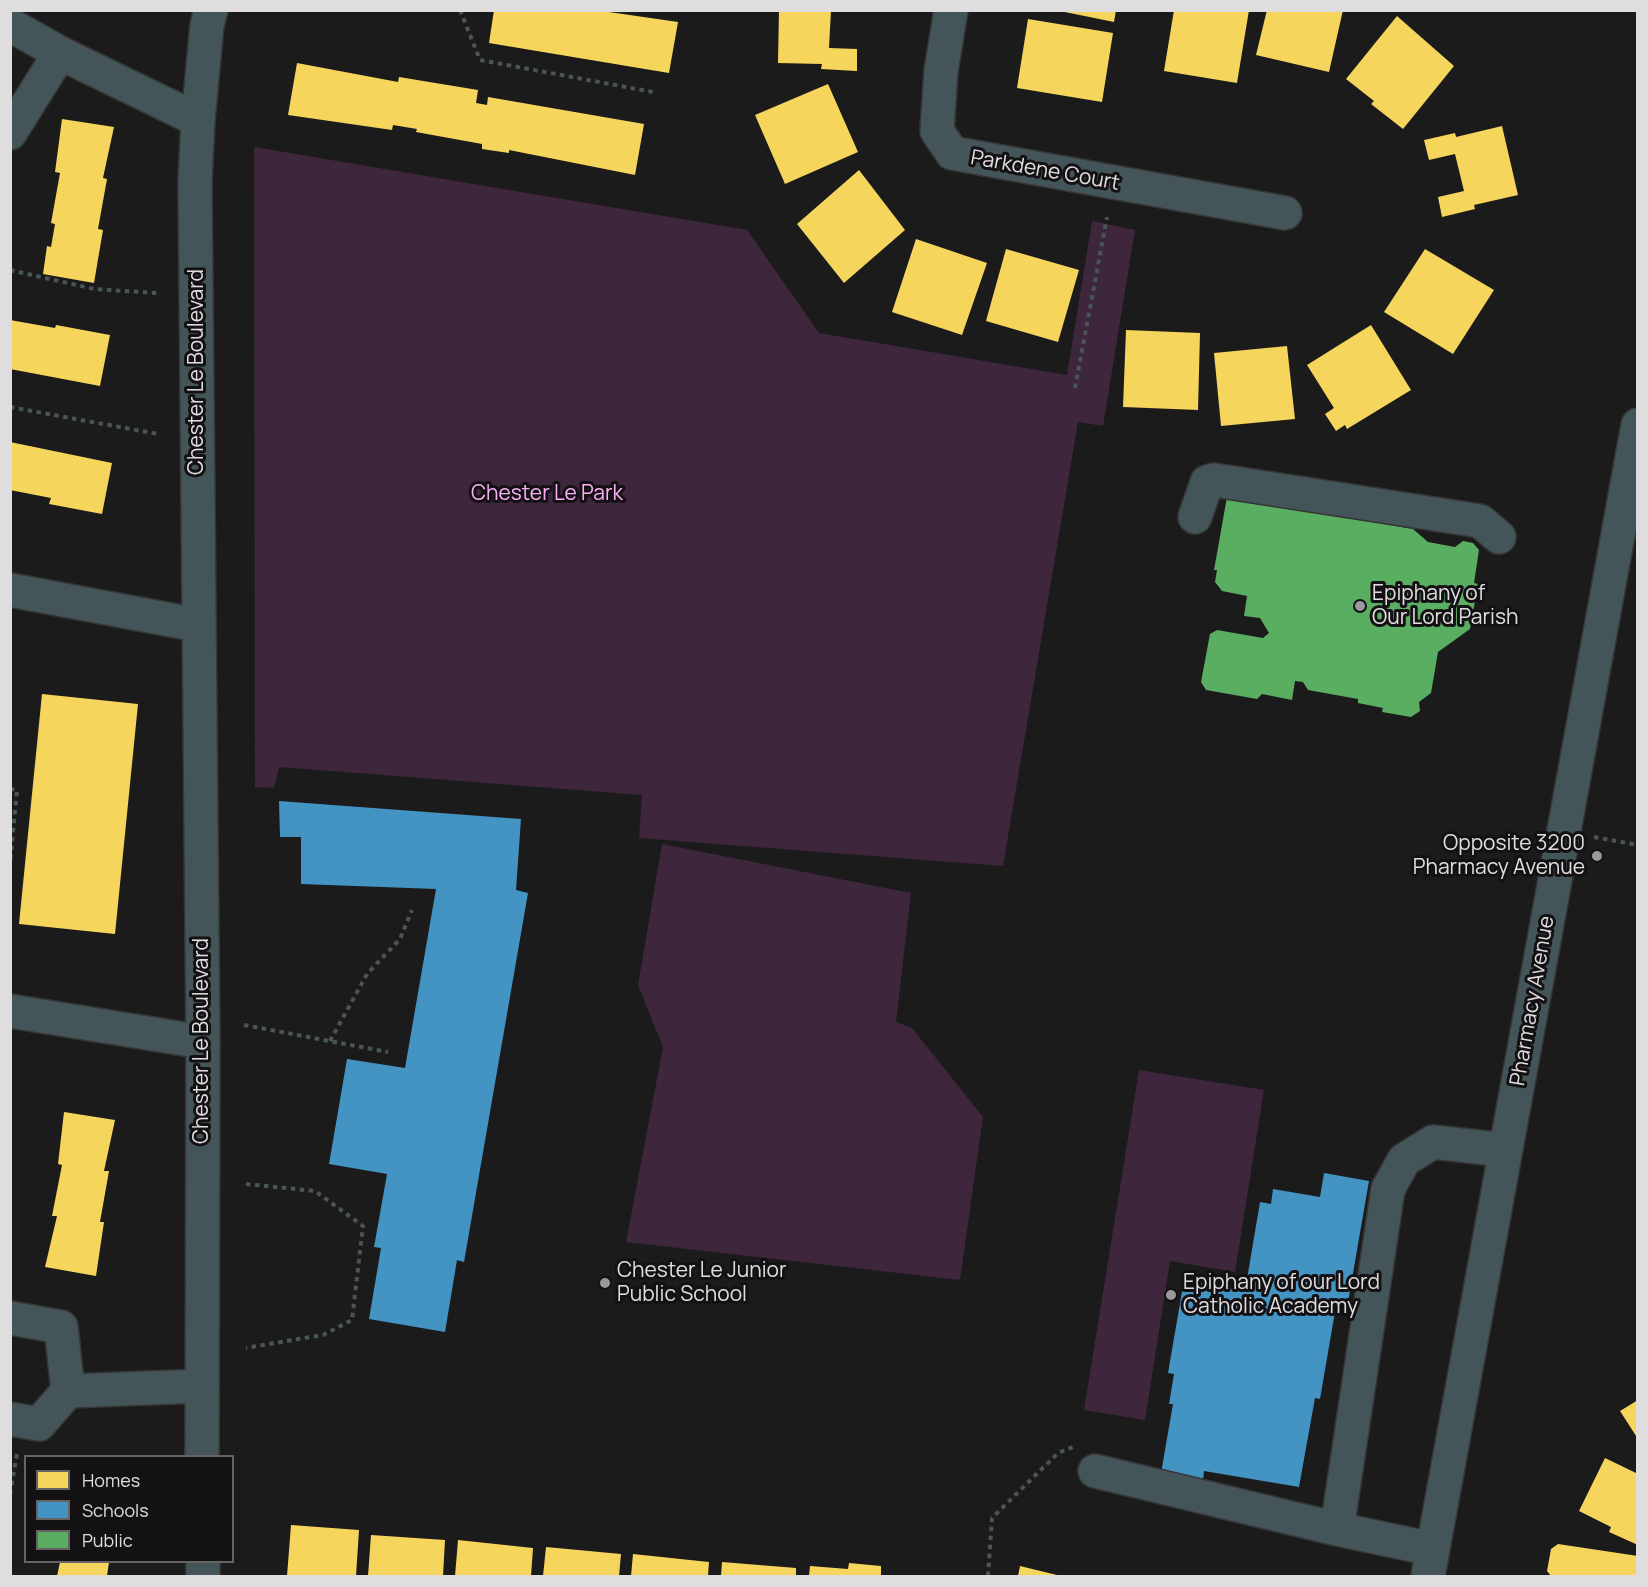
<!DOCTYPE html>
<style>
body{margin:0}
#map{position:relative;width:1648px;height:1587px;overflow:hidden;background:#1c1b1c;font-family:Manrope,sans-serif}
canvas{display:block}
.frame{position:absolute;inset:0;border:12px solid #e0dddf;pointer-events:none}
.legend{position:absolute;left:24px;top:1455px;width:210px;height:108px;box-sizing:border-box;background:#141114;border:2px solid #666365;margin:0;padding:8px 10px;list-style:none;font-size:18px;color:#e0dddf}
.legend li{display:flex;align-items:center;gap:12px;height:30px}
.legend b{width:30px;border:2px solid #666365}
</style>
<div id="map">
<canvas width="1648" height="1587"></canvas>
<div class="frame"></div>
<ul class="legend">
<li><b style="height:16px;background:#f6d55c"></b>Homes</li>
<li><b style="height:16px;background:#4393c3"></b>Schools</li>
<li><b style="height:16px;background:#5aae61"></b>Public</li>
</ul>
</div>
<script>
const ctx = document.querySelector('canvas').getContext('2d');
ctx.lineJoin = 'round';
function paint(path, color) {
  ctx.fillStyle = color;
  ctx.fill(path, 'evenodd');
}
function poly(rows) {
  const path = new Path2D();
  for (const r of rows) {
    path.moveTo(r[0], r[1]);
    for (let i = 2; i < r.length; i += 2) path.lineTo(r[i], r[i + 1]);
  }
  return path;
}
function stroke(path, color, width, dash) {
  ctx.strokeStyle = color;
  ctx.lineWidth = width;
  ctx.lineCap = dash ? 'butt' : 'round';
  ctx.setLineDash(dash || []);
  ctx.stroke(path);
}
function drawText(font, color, halo, rows, align = 'center') {
  ctx.font = font + ' Manrope,sans-serif';
  ctx.lineWidth = 6;
  ctx.setLineDash([]);
  ctx.textBaseline = 'middle';
  ctx.strokeStyle = halo;
  ctx.fillStyle = color;
  for (const [text, x, y, turn = 0] of rows) {
    ctx.save();
    ctx.translate(x, y);
    ctx.rotate((+turn || 0) * Math.PI / 180);
    ctx.textAlign = isNaN(turn) ? turn : align;
    if (halo) ctx.strokeText(text, 0, 0);
    ctx.fillText(text, 0, 0);
    ctx.restore();
  }
}
paint(poly([
 [254,147,747,230,819,333,1067,375,1092,221,1135,230,1103,426,1078,422,1003,866,639,838,642,795,279,767,274,788,255,787],
 [662,844,911,893,896,1022,912,1028,983,1117,960,1280,626,1242,663,1047,638,985],
 [1139,1070,1264,1090,1235,1272,1170,1261,1145,1420,1084,1410]
]), '#3e263d');
paint(poly([
 [494,10,595,10,678,22,669,73,489,43],
 [779,10,831,10,829,48,857,49,857,71,821,69,822,64,778,63],
 [1055,10,1116,10,1114,22],
 [1174,10,1249,10,1237,83,1164,71],
 [1267,10,1343,10,1329,72,1256,55],
 [1397,16,1454,66,1403,129,1371,104,1374,101,1346,79],
 [1028,19,1113,33,1102,102,1017,88],
 [297,63,398,82,399,77,478,90,476,103,487,105,488,97,644,124,635,175,509,150,509,153,482,149,482,144,416,132,417,129,393,125,392,130,288,115],
 [828,84,858,152,785,184,755,115],
 [62,119,114,127,103,178,107,179,98,229,103,230,94,283,43,274,47,246,51,247,55,224,51,223,60,173,55,172],
 [1502,126,1518,195,1474,205,1475,209,1442,217,1438,197,1464,191,1455,154,1429,160,1424,140,1455,133,1456,137],
 [859,170,905,230,844,283,797,224],
 [916,239,987,263,962,335,892,312],
 [1006,249,1079,270,1058,342,986,321],
 [1425,249,1494,290,1453,354,1384,312],
 [10,320,55,328,56,325,110,335,100,386,10,369],
 [1371,325,1411,390,1347,429,1345,425,1336,431,1325,414,1334,408,1307,365],
 [1126,330,1200,333,1198,410,1123,407],
 [1287,346,1295,419,1221,426,1214,353],
 [10,442,112,463,102,514,49,504,51,498,10,490],
 [42,694,138,704,115,934,19,924],
 [64,1112,115,1120,104,1171,109,1171,100,1222,104,1222,96,1276,45,1267,57,1216,52,1216,62,1165,58,1164],
 [1638,1400,1638,1439,1620,1411],
 [1605,1458,1638,1474,1638,1545,1609,1532,1611,1527,1579,1511],
 [291,1525,359,1530,356,1576,287,1576],
 [371,1535,445,1540,443,1576,368,1576],
 [458,1540,533,1548,531,1576,455,1576],
 [1558,1544,1638,1556,1638,1576,1551,1576,1547,1571,1551,1549],
 [546,1547,621,1554,619,1576,543,1576],
 [633,1554,709,1562,708,1576,631,1576],
 [60,1562,109,1562,107,1576,57,1576],
 [722,1562,796,1568,796,1576,721,1576],
 [849,1563,881,1566,881,1576,809,1576,810,1566,848,1569],
 [1020,1566,1061,1576,1018,1576]
]), '#f6d55c');
paint(poly([
 [279,801,521,819,516,890,528,893,464,1262,457,1260,445,1332,369,1319,381,1248,374,1247,387,1174,329,1164,347,1059,405,1068,436,889,301,884,301,837,280,837],
 [1324,1173,1369,1181,1348,1302,1337,1300,1320,1399,1315,1398,1299,1487,1204,1471,1203,1480,1161,1473,1173,1404,1169,1404,1174,1374,1168,1373,1184,1280,1245,1291,1260,1202,1271,1204,1273,1189,1320,1197]
]), '#4393c3');
paint(poly([
 [1227,497,1413,529,1428,542,1455,547,1463,541,1473,543,1479,550,1474,583,1478,584,1470,629,1438,652,1431,693,1419,702,1420,711,1411,717,1382,712,1383,708,1358,703,1358,699,1308,690,1303,682,1295,681,1292,700,1262,694,1257,699,1206,690,1201,682,1210,634,1217,630,1263,638,1269,633,1260,618,1244,616,1247,596,1222,591,1215,582,1217,570,1214,570]
]), '#5aae61');
const minor = poly([
 [951,10,941,71,937,131,952,153,1285,213],
 [10,25,60,53,198,120],
 [10,133,60,53],
 [1195,517,1207,482,1214,480,1480,521,1499,537],
 [10,590,198,625],
 [10,1011,203,1042],
 [10,1318,61,1327,68,1391],
 [10,1419,39,1424,68,1391,202,1386],
 [202,1456,203,1042,195,181,198,120,207,25,211,10],
 [1095,1471,1337,1529,1432,1549],
 [1337,1529,1388,1189,1404,1160,1433,1142,1505,1150],
 [203,1562,203,1576],
 [1428,1576,1638,425]
]);
stroke(minor, '#373637', 36);
stroke(poly([
 [460,10,480,60,653,92],
 [10,270,94,289,157,293],
 [1075,388,1107,217],
 [10,407,158,434],
 [10,789,17,790,10,864],
 [1594,837,1638,845],
 [244,1025,388,1052],
 [330,1041,367,974,400,939,412,910],
 [246,1184,315,1191,363,1226,352,1320,323,1335,246,1348],
 [10,1494,17,1454],
 [988,1576,992,1518,1058,1453,1073,1447]
]), '#495558', 4, [4.5, 4.5]);
stroke(minor, '#435559', 33);
for (const [x, y, r, color] of [
 [1360,606,6,"#9b999b"],
 [1597,856,6,"#9b999b"],
 [605,1283,6,"#9b999b"],
 [1171,1295,6,"#9b999b"]
]) {
  const dot = new Path2D();
  dot.arc(x, y, r, 0, 2 * Math.PI);
  ctx.fillStyle = color;
  ctx.fill(dot);
  stroke(dot, '#141114', 2);
}
drawText('21px', '#e0dddf', '#141114', [
 ["Parkdene Court",1045,171,10],
 ["Chester Le Boulevard",197,372,-90],
 ["Pharmacy Avenue",1533,1001,-80],
 ["Chester Le Boulevard",202,1041,-90]
]);
drawText('21px', '#f9b0f4', '#141114', [
 ["Chester Le Park",547,494]
]);
drawText('21px', '#e0dddf', '#141114', [
 ["Epiphany of",1372,594],
 ["Our Lord Parish",1372,618],
 ["Opposite 3200",1585,844,"right"],
 ["Pharmacy Avenue",1585,868,"right"],
 ["Chester Le Junior",617,1271],
 ["Public School",617,1295],
 ["Epiphany of our Lord",1183,1283],
 ["Catholic Academy",1183,1307]
], 'left');
</script>
